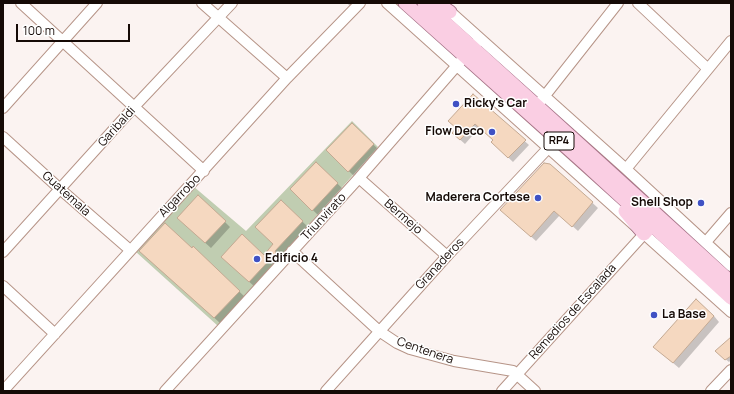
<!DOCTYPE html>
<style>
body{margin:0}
#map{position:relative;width:734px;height:394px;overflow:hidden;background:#fbf3f1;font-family:Manrope,sans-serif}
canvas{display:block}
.frame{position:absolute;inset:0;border:4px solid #150a06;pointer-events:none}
.scale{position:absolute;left:16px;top:24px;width:114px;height:18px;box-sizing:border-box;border:2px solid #150a06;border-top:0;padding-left:5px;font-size:12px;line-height:14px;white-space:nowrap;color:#150a06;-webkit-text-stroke:3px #fff;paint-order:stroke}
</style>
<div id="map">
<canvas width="734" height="394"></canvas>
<div class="frame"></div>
<div class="scale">100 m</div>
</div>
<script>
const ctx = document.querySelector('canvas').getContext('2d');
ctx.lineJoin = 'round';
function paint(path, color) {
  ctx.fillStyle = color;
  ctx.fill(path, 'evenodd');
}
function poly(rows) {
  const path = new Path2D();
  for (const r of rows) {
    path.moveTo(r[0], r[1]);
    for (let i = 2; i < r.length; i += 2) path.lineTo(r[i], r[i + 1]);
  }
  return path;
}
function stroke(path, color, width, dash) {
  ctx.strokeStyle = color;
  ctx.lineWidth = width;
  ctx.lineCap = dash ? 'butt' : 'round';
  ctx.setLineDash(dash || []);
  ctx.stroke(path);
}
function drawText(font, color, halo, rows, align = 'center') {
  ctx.font = font + ' Manrope,sans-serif';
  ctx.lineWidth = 3;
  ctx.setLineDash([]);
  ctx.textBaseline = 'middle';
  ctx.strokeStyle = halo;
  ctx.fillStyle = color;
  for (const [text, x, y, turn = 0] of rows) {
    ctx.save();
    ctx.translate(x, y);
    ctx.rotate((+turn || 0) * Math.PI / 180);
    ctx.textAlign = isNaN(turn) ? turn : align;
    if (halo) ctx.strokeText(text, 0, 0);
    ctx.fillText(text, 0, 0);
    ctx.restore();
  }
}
paint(poly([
 [352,121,378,147,218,326,136,252,193,186,246,231]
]), '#c0cdb1');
paint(poly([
 [347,3,353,3,350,6],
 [473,95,529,145,513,162,492,142,494,140,480,127,465,144,457,137,457,128],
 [352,124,379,150,354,176,327,150],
 [316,163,343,189,318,215,291,189],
 [550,164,598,208,578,231,560,215,536,241,507,215],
 [281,201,308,227,279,257,281,259,255,287,227,262,264,256,274,244],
 [225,222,230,227,211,248,183,223],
 [193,248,245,297,220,323,146,256,192,249],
 [714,316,719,322,679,368,660,352],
 [731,338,731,360,729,362,719,354]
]), '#0003');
const building = poly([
 [473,94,526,140,508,158,491,142,493,140,475,124,460,140,452,133,456,128,448,121,473,94],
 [352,123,374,144,348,172,326,150,352,123],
 [316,162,338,183,312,211,290,189,316,162],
 [544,163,550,164,593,202,572,227,554,211,531,237,500,210,544,163],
 [198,195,226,221,205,243,177,218,198,195],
 [281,200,303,221,275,251,276,253,249,282,221,257,242,234,264,255,273,244,255,227,281,200],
 [165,223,192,248,193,246,240,291,214,318,139,251,165,223],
 [696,299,714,316,673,363,653,347,696,299],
 [731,337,731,356,725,360,715,351,731,337]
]);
paint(building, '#f5d8c0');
stroke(building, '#c4a992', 1);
const minor = poly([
 [21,3,204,171],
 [202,3,287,78],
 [387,3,731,312],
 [638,3,708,69],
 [445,7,626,169,731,266],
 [540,102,618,3],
 [3,108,97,3],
 [3,137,60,189,130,250],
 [626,169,731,41],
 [359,178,447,256],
 [706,242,731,213],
 [292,251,379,331,397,343,410,349,454,361,513,371,535,391],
 [3,252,134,107,232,3],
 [3,286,55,334],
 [3,391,287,78,360,3],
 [165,391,359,178,480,39],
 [326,391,447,256,553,143],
 [502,391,644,234],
 [711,391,731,370]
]);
const major = poly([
 [405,3,584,163,731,298],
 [424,3,731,282],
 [436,3,450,12],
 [625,211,644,234,651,226]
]);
stroke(minor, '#b69487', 12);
stroke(major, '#a7748a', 15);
stroke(minor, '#fff', 10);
stroke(major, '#facee3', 13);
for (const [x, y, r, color] of [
 [456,104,4,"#3f51c4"],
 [492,132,4,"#3f51c4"],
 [538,198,4,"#3f51c4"],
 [701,203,4,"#3f51c4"],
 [257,259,4,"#3f51c4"],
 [654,315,4,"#3f51c4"]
]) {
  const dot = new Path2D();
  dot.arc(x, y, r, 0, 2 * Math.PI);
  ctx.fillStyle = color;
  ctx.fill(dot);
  stroke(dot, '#fff', 1.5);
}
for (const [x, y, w] of [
 [559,141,30]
]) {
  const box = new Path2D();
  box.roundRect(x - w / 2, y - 9, w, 18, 3);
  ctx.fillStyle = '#fff';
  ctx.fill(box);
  stroke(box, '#150a06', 1);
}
drawText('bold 11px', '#150a06', null, [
 ["RP4",559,141]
]);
drawText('bold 12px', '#150a06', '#fff', [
 ["Ricky's Car",464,104],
 ["Flow Deco",484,132,"right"],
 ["Maderera Cortese",530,198,"right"],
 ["Shell Shop",693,203,"right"],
 ["Edificio 4",265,259],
 ["La Base",662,315]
], 'left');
drawText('12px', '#150a06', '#fff', [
 ["Garibaldi",117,127,-48],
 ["Guatemala",66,194,42],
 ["Algarrobo",180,196,-46],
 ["Triunvirato",324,217,-47],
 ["Bermejo",403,217,41],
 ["Granaderos",440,264,-47],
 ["Remedios de Escalada",573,312,-48],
 ["Centenera",425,351,19]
]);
</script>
